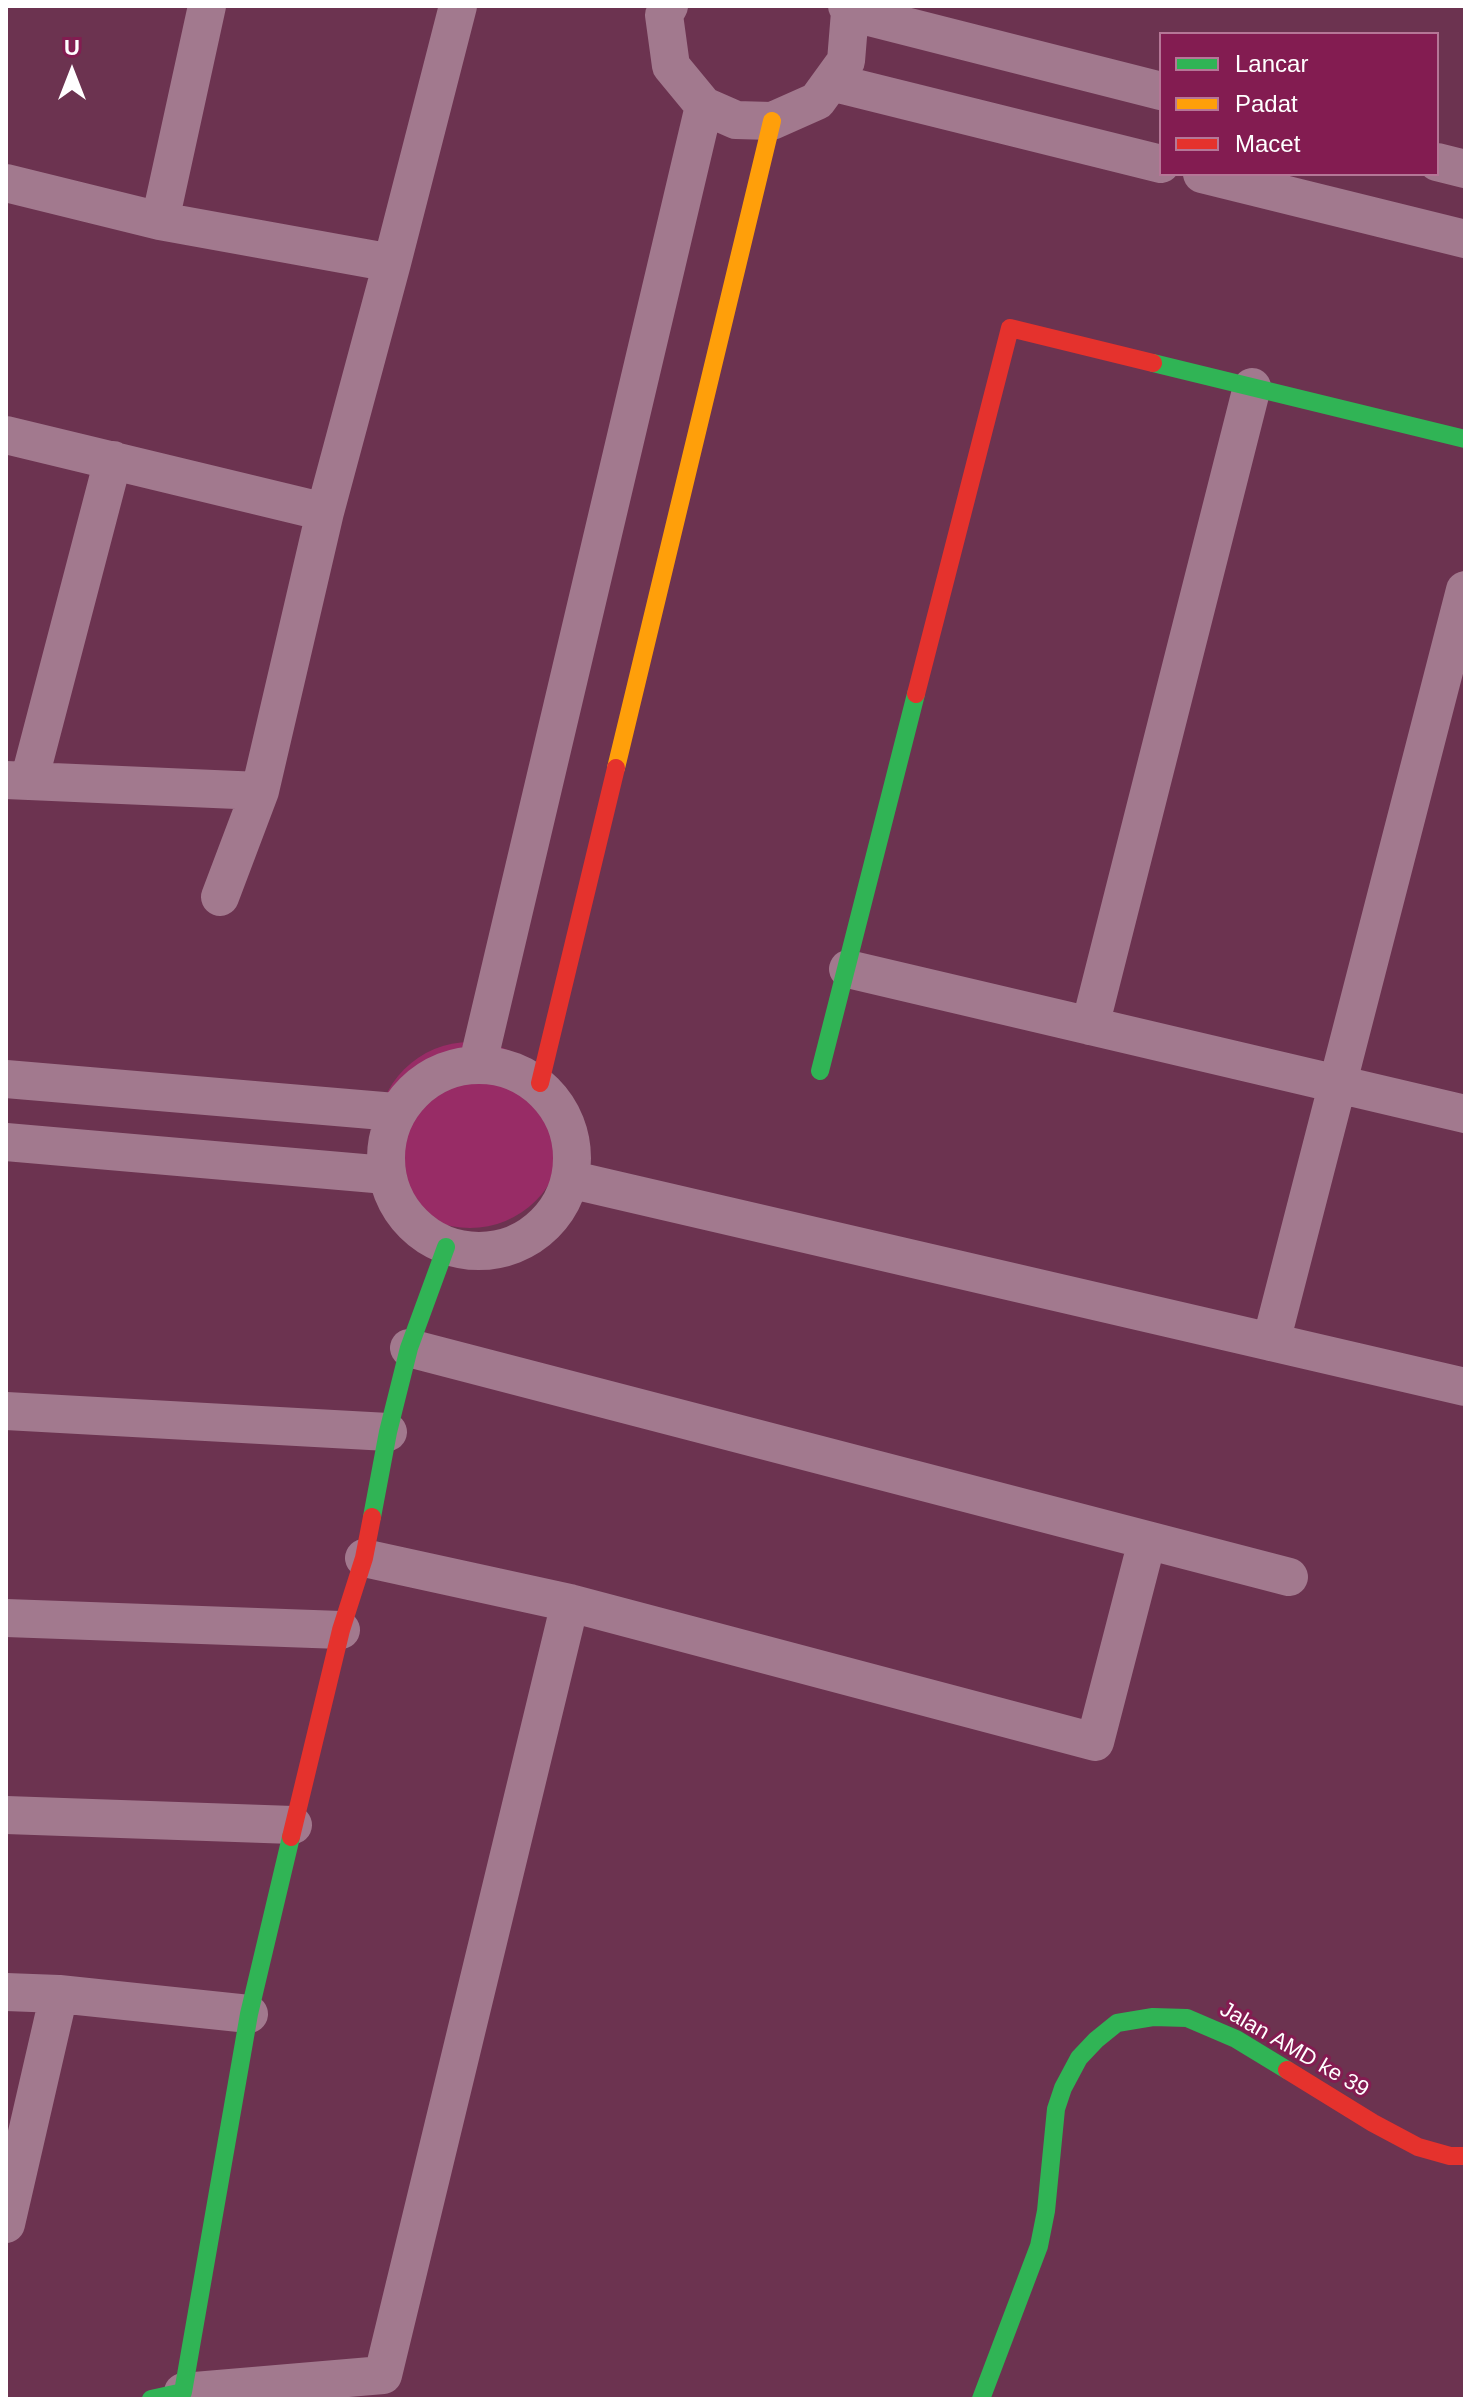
<!DOCTYPE html>
<style>
body{margin:0}
#map{position:relative;width:1471px;height:2405px;overflow:hidden;background:#6c3350;font-family:Helvetica,sans-serif}
canvas{display:block}
.frame{position:absolute;inset:0;border:8px solid #fff;pointer-events:none}
.legend{position:absolute;left:1159px;top:32px;width:280px;height:144px;box-sizing:border-box;background:#831c51;border:2px solid #b57797;margin:0;padding:10px 14px;list-style:none;font-size:24px;color:#fff}
.legend li{display:flex;align-items:center;gap:16px;height:40px}
.legend b{width:40px;border:2px solid #b57797}
.north{position:absolute;left:32px;top:32px;width:80px;height:80px;-webkit-text-stroke:6px #831c51;paint-order:stroke;rotate:0deg;font-size:22px;font-weight:700;line-height:32px;text-align:center;color:#fff}
.north::after{content:'';display:block;margin:auto;width:28px;height:36px;background:#fff;clip-path:polygon(50% 0,100% 100%,50% 72%,0 100%)}
</style>
<div id="map">
<canvas width="1471" height="2405"></canvas>
<div class="frame"></div>
<ul class="legend">
<li><b style="height:10px;background:#30b455"></b>Lancar</li>
<li><b style="height:10px;background:#ff9f0a"></b>Padat</li>
<li><b style="height:10px;background:#e5322d"></b>Macet</li>
</ul>
<div class="north">U</div>
</div>
<script>
const ctx = document.querySelector('canvas').getContext('2d');
ctx.lineJoin = 'round';
function paint(path, color) {
  ctx.fillStyle = color;
  ctx.fill(path, 'evenodd');
}
function poly(rows) {
  const path = new Path2D();
  for (const r of rows) {
    if (r.length === 3) {
      path.moveTo(r[0] + r[2], r[1]);
      path.arc(r[0], r[1], r[2], 0, 2 * Math.PI);
      continue;
    }
    path.moveTo(r[0], r[1]);
    for (let i = 2; i < r.length; i += 2) path.lineTo(r[i], r[i + 1]);
  }
  return path;
}
function stroke(path, color, width, dash) {
  ctx.strokeStyle = color;
  ctx.lineWidth = width;
  ctx.lineCap = dash ? 'butt' : 'round';
  ctx.setLineDash(dash || []);
  ctx.stroke(path);
}
function drawText(font, color, halo, rows, align = 'center') {
  ctx.font = font + ' Helvetica,sans-serif';
  ctx.lineWidth = 6;
  ctx.setLineDash([]);
  ctx.textBaseline = 'middle';
  ctx.strokeStyle = halo;
  ctx.fillStyle = color;
  for (const [text, x, y, turn = 0] of rows) {
    ctx.save();
    ctx.translate(x, y);
    ctx.rotate((+turn || 0) * Math.PI / 180);
    ctx.textAlign = isNaN(turn) ? turn : align;
    if (halo) ctx.strokeText(text, 0, 0);
    ctx.fillText(text, 0, 0);
    ctx.restore();
  }
}
paint(poly([
 [470,1135,93]
]), '#982c66');
stroke(poly([
 [669,6,664,15,671,66,704,106,736,120,772,121,817,101,846,61,850,12,847,6],
 [850,12,1161,91],
 [831,82,1161,164],
 [1437,162,1465,169],
 [1202,174,1465,239],
 [6,183,160,221,392,263,325,512],
 [160,221,207,6],
 [392,263,458,6],
 [6,435,325,512,260,791,220,897],
 [6,780,260,791],
 [29,781,113,460],
 [848,969,1465,1114],
 [1090,1026,1252,387],
 [478,1063,704,106],
 [479,1158,93],
 [6,1079,395,1112],
 [6,1142,386,1175],
 [573,1180,1465,1387],
 [1271,1342,1465,590],
 [409,1348,1289,1577],
 [6,1411,388,1432],
 [364,1558,570,1603,1095,1742,1147,1541],
 [6,1618,341,1630],
 [6,1815,293,1825],
 [6,1992,59,1994,249,2014],
 [6,2224,59,1994],
 [183,2392,383,2375,570,1603]
]), '#a2798e', 38);
stroke(poly([
 [1153,363,1465,439],
 [820,1071,916,694],
 [372,1517,388,1432,409,1348,446,1247],
 [151,2399,183,2392,249,2014,291,1837],
 [981,2399,1039,2246,1046,2211,1056,2109,1063,2088,1079,2058,1096,2040,1117,2023,1153,2017,1187,2018,1236,2039,1287,2070]
]), '#30b455', 18);
stroke(poly([
 [616,768,772,121]
]), '#ff9f0a', 18);
stroke(poly([
 [916,694,1010,328,1153,363],
 [540,1083,616,768],
 [291,1837,341,1630,364,1558,372,1517],
 [1287,2070,1373,2123,1418,2147,1450,2156,1465,2156]
]), '#e5322d', 18);
drawText('22px', '#fff', '#831c51', [
 ["Jalan AMD ke 39",1294,2050,30]
]);
</script>
